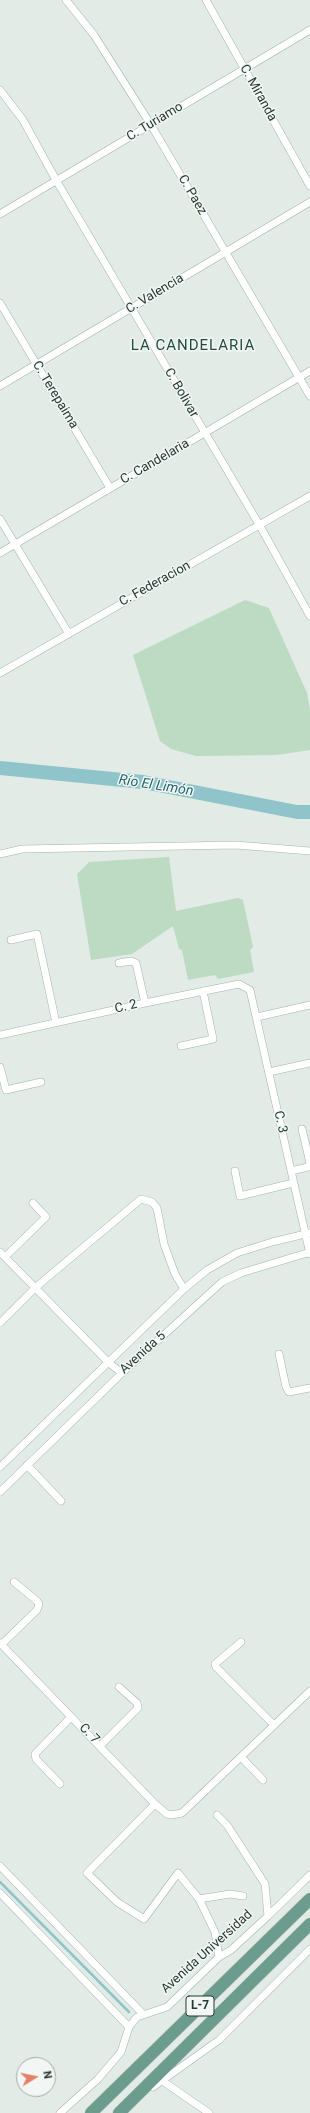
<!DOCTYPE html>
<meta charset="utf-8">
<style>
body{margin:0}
#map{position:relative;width:310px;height:2113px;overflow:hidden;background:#e2ebe6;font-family:Roboto,sans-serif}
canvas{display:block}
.north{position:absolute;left:16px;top:2057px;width:40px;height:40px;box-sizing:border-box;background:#f2f7f5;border:1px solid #a0aba7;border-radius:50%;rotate:80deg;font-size:11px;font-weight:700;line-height:16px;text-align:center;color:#243a33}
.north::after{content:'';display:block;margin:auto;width:14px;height:18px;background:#e38067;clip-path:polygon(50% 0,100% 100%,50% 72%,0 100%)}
</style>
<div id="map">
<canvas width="310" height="2113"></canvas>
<div class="north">N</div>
</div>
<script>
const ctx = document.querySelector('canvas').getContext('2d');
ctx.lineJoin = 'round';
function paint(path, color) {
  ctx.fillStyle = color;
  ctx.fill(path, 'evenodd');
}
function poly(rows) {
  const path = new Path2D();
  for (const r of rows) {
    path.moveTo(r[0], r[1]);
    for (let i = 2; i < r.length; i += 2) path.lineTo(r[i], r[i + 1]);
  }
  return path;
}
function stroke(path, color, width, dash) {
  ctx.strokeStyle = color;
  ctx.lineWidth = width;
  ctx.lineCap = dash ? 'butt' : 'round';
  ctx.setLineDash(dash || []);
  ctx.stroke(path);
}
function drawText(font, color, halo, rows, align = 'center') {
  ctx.font = font + ' Roboto,sans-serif';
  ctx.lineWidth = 3;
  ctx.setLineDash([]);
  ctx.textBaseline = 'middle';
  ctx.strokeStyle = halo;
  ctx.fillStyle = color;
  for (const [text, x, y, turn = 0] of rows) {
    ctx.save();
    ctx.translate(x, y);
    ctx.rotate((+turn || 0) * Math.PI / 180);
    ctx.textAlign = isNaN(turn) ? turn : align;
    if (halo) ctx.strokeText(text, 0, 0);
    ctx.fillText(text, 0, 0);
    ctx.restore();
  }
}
paint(poly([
 [245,600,269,608,307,693,310,710,310,750,277,755,196,756,171,749,160,741,133,655],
 [169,857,176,911,238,898,243,900,253,947,250,950,254,972,218,979,215,975,188,980,182,950,179,949,173,926,132,954,91,960,77,874,89,862]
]), '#bddac3');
stroke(poly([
 [0,1882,129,2012]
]), '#8fc4ca', 2.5);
stroke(poly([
 [0,768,143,782,297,812,310,812]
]), '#8fc4ca', 14);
const street = poly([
 [66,0,94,35,151,125,310,396],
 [206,0,310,186],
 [0,90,23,120,56,180,260,526,310,616],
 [0,214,310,30],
 [0,303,110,488],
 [0,386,310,202],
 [0,519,69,634],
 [0,553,310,371],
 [0,673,310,496],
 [0,854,22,849,236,845,310,851],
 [11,940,37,934,56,1023],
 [119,963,131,961,136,963,145,1003],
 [257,1017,310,1005],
 [0,1035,145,1003,239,984,250,990,310,1254],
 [181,1046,213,1039,203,991],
 [0,1067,6,1090,41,1082],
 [269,1072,310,1063],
 [235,1171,240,1196,293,1183],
 [291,1171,308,1167,310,1163,302,1129],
 [0,1252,109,1363,122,1373],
 [5,1257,46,1217,33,1203],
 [0,1323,36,1287,141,1199,152,1202,157,1208,164,1244,175,1274,184,1289],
 [279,1354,286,1387,289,1392,310,1388],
 [27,1465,61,1501],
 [0,1467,184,1289,207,1270,237,1253,272,1242,310,1233],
 [0,1492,122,1373,222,1282,241,1273,310,1252],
 [241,1642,215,1664,216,1667,274,1725],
 [0,1643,155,1804,167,1814,171,1815,182,1813,310,1691],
 [2,1644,37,1610,39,1604,37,1601,14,1582],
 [100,1746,138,1708,137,1703,119,1687],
 [241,1757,263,1780],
 [60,1784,36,1759,35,1754,71,1717],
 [155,1804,87,1873,117,1902,144,1919,178,1873,199,1899,215,1932,219,1957],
 [217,1815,227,1825,265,1884,268,1916],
 [0,1866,143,2014],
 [0,1893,129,2027],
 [199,1899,230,1894,243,1896],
 [161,2080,209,2113],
 [153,2087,219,2040,310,1949],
 [60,2113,98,2079,121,2052,129,2027,137,2017,167,2007,219,1957,231,1950,268,1916,310,1875]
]);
const primary = poly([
 [91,2113,310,1899],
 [119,2113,310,1924]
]);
stroke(street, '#a5b2ad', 8);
stroke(primary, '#c2c8c6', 13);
stroke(street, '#fff', 7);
stroke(primary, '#6b9c8d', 12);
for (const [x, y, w] of [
 [200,2006,28]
]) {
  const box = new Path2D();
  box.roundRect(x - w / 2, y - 10, w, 20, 3);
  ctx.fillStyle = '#f2f7f5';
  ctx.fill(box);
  stroke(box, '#243a33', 1);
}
drawText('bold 12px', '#243a33', null, [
 ["L-7",200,2006]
]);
drawText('13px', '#243a33', '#f2f7f5', [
 ["C. Miranda",258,93,61],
 ["C. Turiamo",155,122,-31],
 ["C. Paez",192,195,60],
 ["C. Valencia",155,294,-31],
 ["C. Bolivar",181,393,60],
 ["C. Terepaima",55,395,59],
 ["C. Candelaria",155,462,-30],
 ["C. Federacion",155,584,-29],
 ["C. 2",126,1007,-13],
 ["C. 3",280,1122,78],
 ["Avenida 5",143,1353,-42],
 ["C. 7",89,1734,45],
 ["Avenida Universidad",207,1952,-42]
]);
drawText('italic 14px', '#24666f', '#f2f7f5', [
 ["Río El Limón",156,786,9]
]);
ctx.letterSpacing = '1px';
drawText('15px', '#224a3e', '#f2f7f5', [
 ["LA CANDELARIA",193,346]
]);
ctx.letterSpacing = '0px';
</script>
